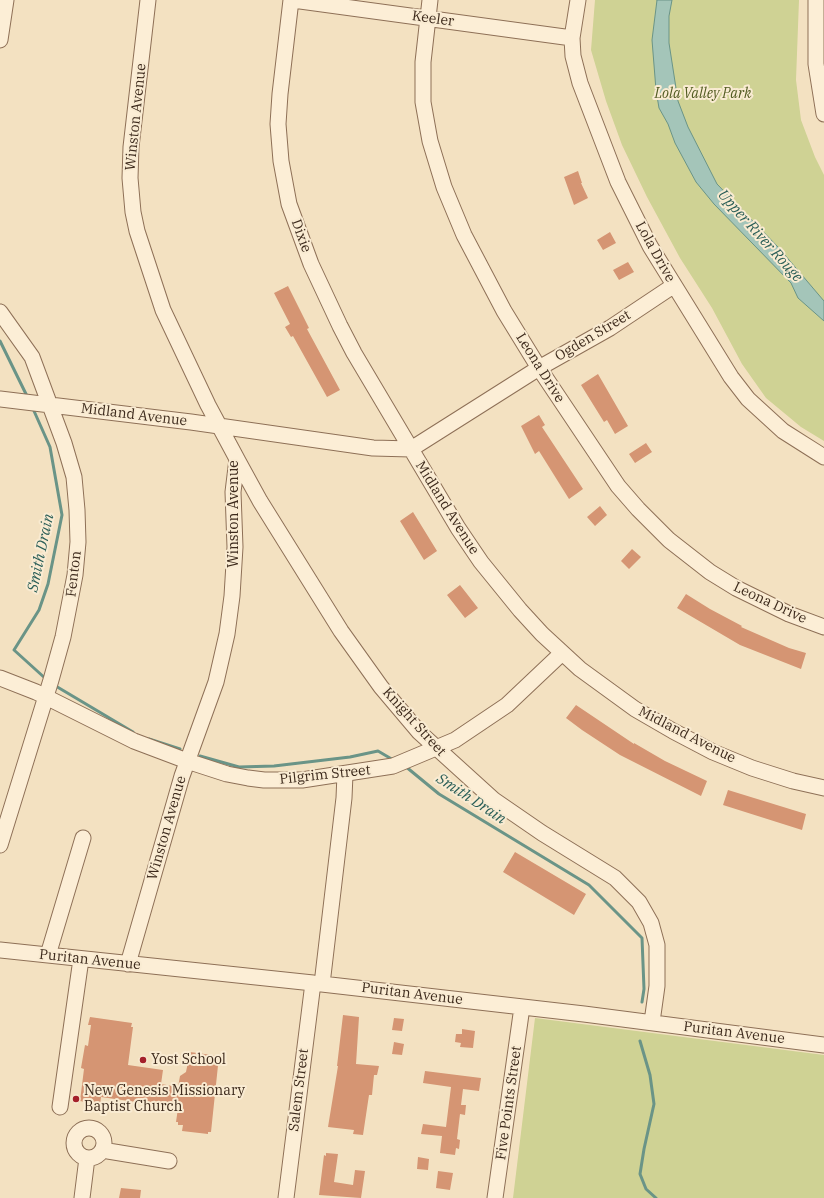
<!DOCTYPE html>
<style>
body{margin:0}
canvas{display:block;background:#f3e1c1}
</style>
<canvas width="824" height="1198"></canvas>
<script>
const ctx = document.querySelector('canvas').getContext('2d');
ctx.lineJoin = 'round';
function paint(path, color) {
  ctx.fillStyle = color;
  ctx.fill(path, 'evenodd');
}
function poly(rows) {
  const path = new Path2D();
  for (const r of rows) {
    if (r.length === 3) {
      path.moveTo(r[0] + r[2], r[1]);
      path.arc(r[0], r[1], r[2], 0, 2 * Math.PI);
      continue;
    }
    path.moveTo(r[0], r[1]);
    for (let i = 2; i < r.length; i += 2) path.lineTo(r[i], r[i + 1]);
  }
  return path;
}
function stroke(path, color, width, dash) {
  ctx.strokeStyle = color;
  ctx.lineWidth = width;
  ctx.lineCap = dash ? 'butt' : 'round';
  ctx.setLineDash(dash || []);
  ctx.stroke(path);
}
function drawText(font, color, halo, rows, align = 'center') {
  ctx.font = font + ' "IBM Plex Serif",serif';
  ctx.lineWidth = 4;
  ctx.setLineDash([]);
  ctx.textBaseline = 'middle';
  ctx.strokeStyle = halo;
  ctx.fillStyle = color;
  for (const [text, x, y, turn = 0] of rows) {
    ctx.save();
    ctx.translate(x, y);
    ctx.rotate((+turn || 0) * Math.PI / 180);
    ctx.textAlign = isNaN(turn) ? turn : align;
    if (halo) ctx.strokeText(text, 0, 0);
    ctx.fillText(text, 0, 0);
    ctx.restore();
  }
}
paint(poly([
 [595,0,799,0,796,80,801,120,815,157,824,175,824,441,801,427,766,398,742,364,712,308,680,258,647,197,622,145,606,101,591,50],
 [535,1018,824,1055,824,1198,513,1198]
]), '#cfd294');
const water = poly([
 [657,0,672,0,669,16,669,43,678,101,688,127,717,184,778,247,824,301,824,321,798,298,791,283,714,204,696,182,675,143,668,124,659,108,656,90,652,40,657,0]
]);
paint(water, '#a4c5b9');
stroke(water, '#6a9487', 1);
stroke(poly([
 [0,341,26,394],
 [34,411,50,447,62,515,48,584,39,610,14,650,46,679],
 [54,685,133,732],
 [149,739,180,749],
 [200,756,239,767,274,766,350,757,378,751,395,761],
 [405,766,439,794,589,885,642,938,644,989,642,1002],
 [640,1041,650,1075,654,1104,644,1149,640,1174,646,1189,656,1198]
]), '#6a9487', 3);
paint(poly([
 [578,171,582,183,581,183,588,198,574,205,564,177],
 [610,232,616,243,603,250,597,240],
 [628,262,634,272,619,280,613,270],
 [288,286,309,328,307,329,340,390,327,397,293,336,291,337,285,327,290,324,274,293],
 [598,374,628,426,615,434,607,420,604,422,581,385],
 [539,415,545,425,542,427,583,489,569,499,539,451,535,454,521,426],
 [646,443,652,452,635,463,629,454],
 [600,506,607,515,595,526,587,517],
 [413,512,437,551,424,560,400,521],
 [632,549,641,557,629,569,621,561],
 [460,585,478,608,465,618,447,595],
 [686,594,710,609,742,626,741,627,789,648,806,653,801,669,740,645,677,608],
 [576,705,634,744,634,743,665,761,707,781,701,796,620,755,582,730,566,718],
 [728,790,806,814,802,830,723,805],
 [515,852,586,894,574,915,503,872],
 [343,1015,359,1017,356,1064,379,1066,377,1075,374,1075,372,1095,369,1095,363,1135,353,1134,354,1130,328,1127,338,1066,337,1066],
 [90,1017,132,1023,131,1027,133,1027,128,1065,163,1070,161,1084,178,1087,180,1076,186,1072,190,1052,219,1056,211,1132,208,1132,208,1134,182,1131,183,1125,178,1125,178,1122,176,1122,178,1108,101,1097,100,1105,80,1101,84,1069,81,1068,85,1045,88,1046,91,1025,88,1025],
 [394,1018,404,1019,402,1031,392,1030],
 [462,1029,475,1031,473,1048,460,1047,461,1043,455,1042,456,1034,462,1034],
 [394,1042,404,1044,402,1055,392,1054],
 [425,1071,481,1078,479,1091,463,1089,461,1105,466,1105,465,1115,460,1114,457,1139,460,1140,459,1149,456,1148,455,1155,440,1153,442,1136,421,1134,423,1124,446,1127,451,1087,423,1083],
 [326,1153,338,1154,334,1182,353,1185,355,1170,365,1171,361,1198,319,1195,324,1155,326,1156],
 [418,1157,429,1159,428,1170,417,1169],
 [438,1171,453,1173,450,1190,436,1188],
 [121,1188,141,1190,140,1198,119,1198]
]), '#d59573');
const minor = poly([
 [291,0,280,94,278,124,281,161,289,204,311,264,340,326,354,353,411,449,539,368,610,328,673,286],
 [293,0,572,38],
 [430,0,423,62,423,102,430,141,444,187,464,235,504,311,539,368,618,486,638,509,669,540,710,572,736,588,789,614,824,627],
 [578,0,572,38,573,56,580,83,618,182,650,246,731,377,748,399,783,431,824,457],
 [816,0,816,64,824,114],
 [0,40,6,0],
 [0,312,32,357,64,443,74,477,77,510,78,542,75,575,63,637,51,680,0,845],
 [0,399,191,422,373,448,411,449,458,528,481,562,520,610,542,634,580,669,635,709,673,731,713,752,752,768,793,781,824,788],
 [237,459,260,501,341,631,381,687,419,732,494,800,542,833,615,878,639,902,651,923,657,945,657,986,652,1022],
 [0,678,36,692,134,741,187,761,227,774,248,778,264,780,302,780,393,766,455,740,507,705,562,653],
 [0,950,313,983,584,1014,824,1045],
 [48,955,83,838],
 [128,964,182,776,216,682,227,634,232,596,235,547,233,492,237,459,208,405,163,310,137,231,133,212,130,178,131,147,148,0],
 [322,984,344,798,345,774],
 [60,1107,81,959],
 [89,1143,15],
 [104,1147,108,1151,169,1161],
 [82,1198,87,1158],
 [286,1198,313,983],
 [495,1198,522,1007]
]);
stroke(minor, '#8e7057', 17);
stroke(minor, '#fceed6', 15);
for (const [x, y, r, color] of [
 [143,1060,4,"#a4202a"],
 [76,1099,4,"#a4202a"]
]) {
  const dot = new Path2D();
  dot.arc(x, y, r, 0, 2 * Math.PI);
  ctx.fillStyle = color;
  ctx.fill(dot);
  stroke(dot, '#f9ebd2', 1.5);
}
drawText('14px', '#3d2a1c', '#f9ebd2', [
 ["Keeler",433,19,8],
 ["Winston Avenue",136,117,-84],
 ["Dixie",301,236,70],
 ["Lola Drive",655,252,61],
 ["Ogden Street",593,336,-31],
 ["Leona Drive",540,368,58],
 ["Midland Avenue",134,415,7],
 ["Midland Avenue",447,508,58],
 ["Winston Avenue",234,514,-90],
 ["Fenton",74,574,-83],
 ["Leona Drive",770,603,25],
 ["Knight Street",414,722,48],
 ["Midland Avenue",687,735,27],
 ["Pilgrim Street",325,775,-6],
 ["Winston Avenue",167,828,-74],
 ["Puritan Avenue",90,960,6],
 ["Puritan Avenue",412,994,7],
 ["Puritan Avenue",734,1033,7],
 ["Salem Street",299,1090,-83],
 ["Five Points Street",509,1103,-82]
]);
drawText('italic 14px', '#515b21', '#f9ebd2', [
 ["Lola Valley Park",703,94]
]);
drawText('14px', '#3d2a1c', '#f9ebd2', [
 ["Yost School",151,1060],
 ["New Genesis Missionary",84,1091],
 ["Baptist Church",84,1107]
], 'left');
drawText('italic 15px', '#2a5e57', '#f9ebd2', [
 ["Upper River Rouge",760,236,48],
 ["Smith Drain",41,553,-78],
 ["Smith Drain",471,799,33]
]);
</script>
